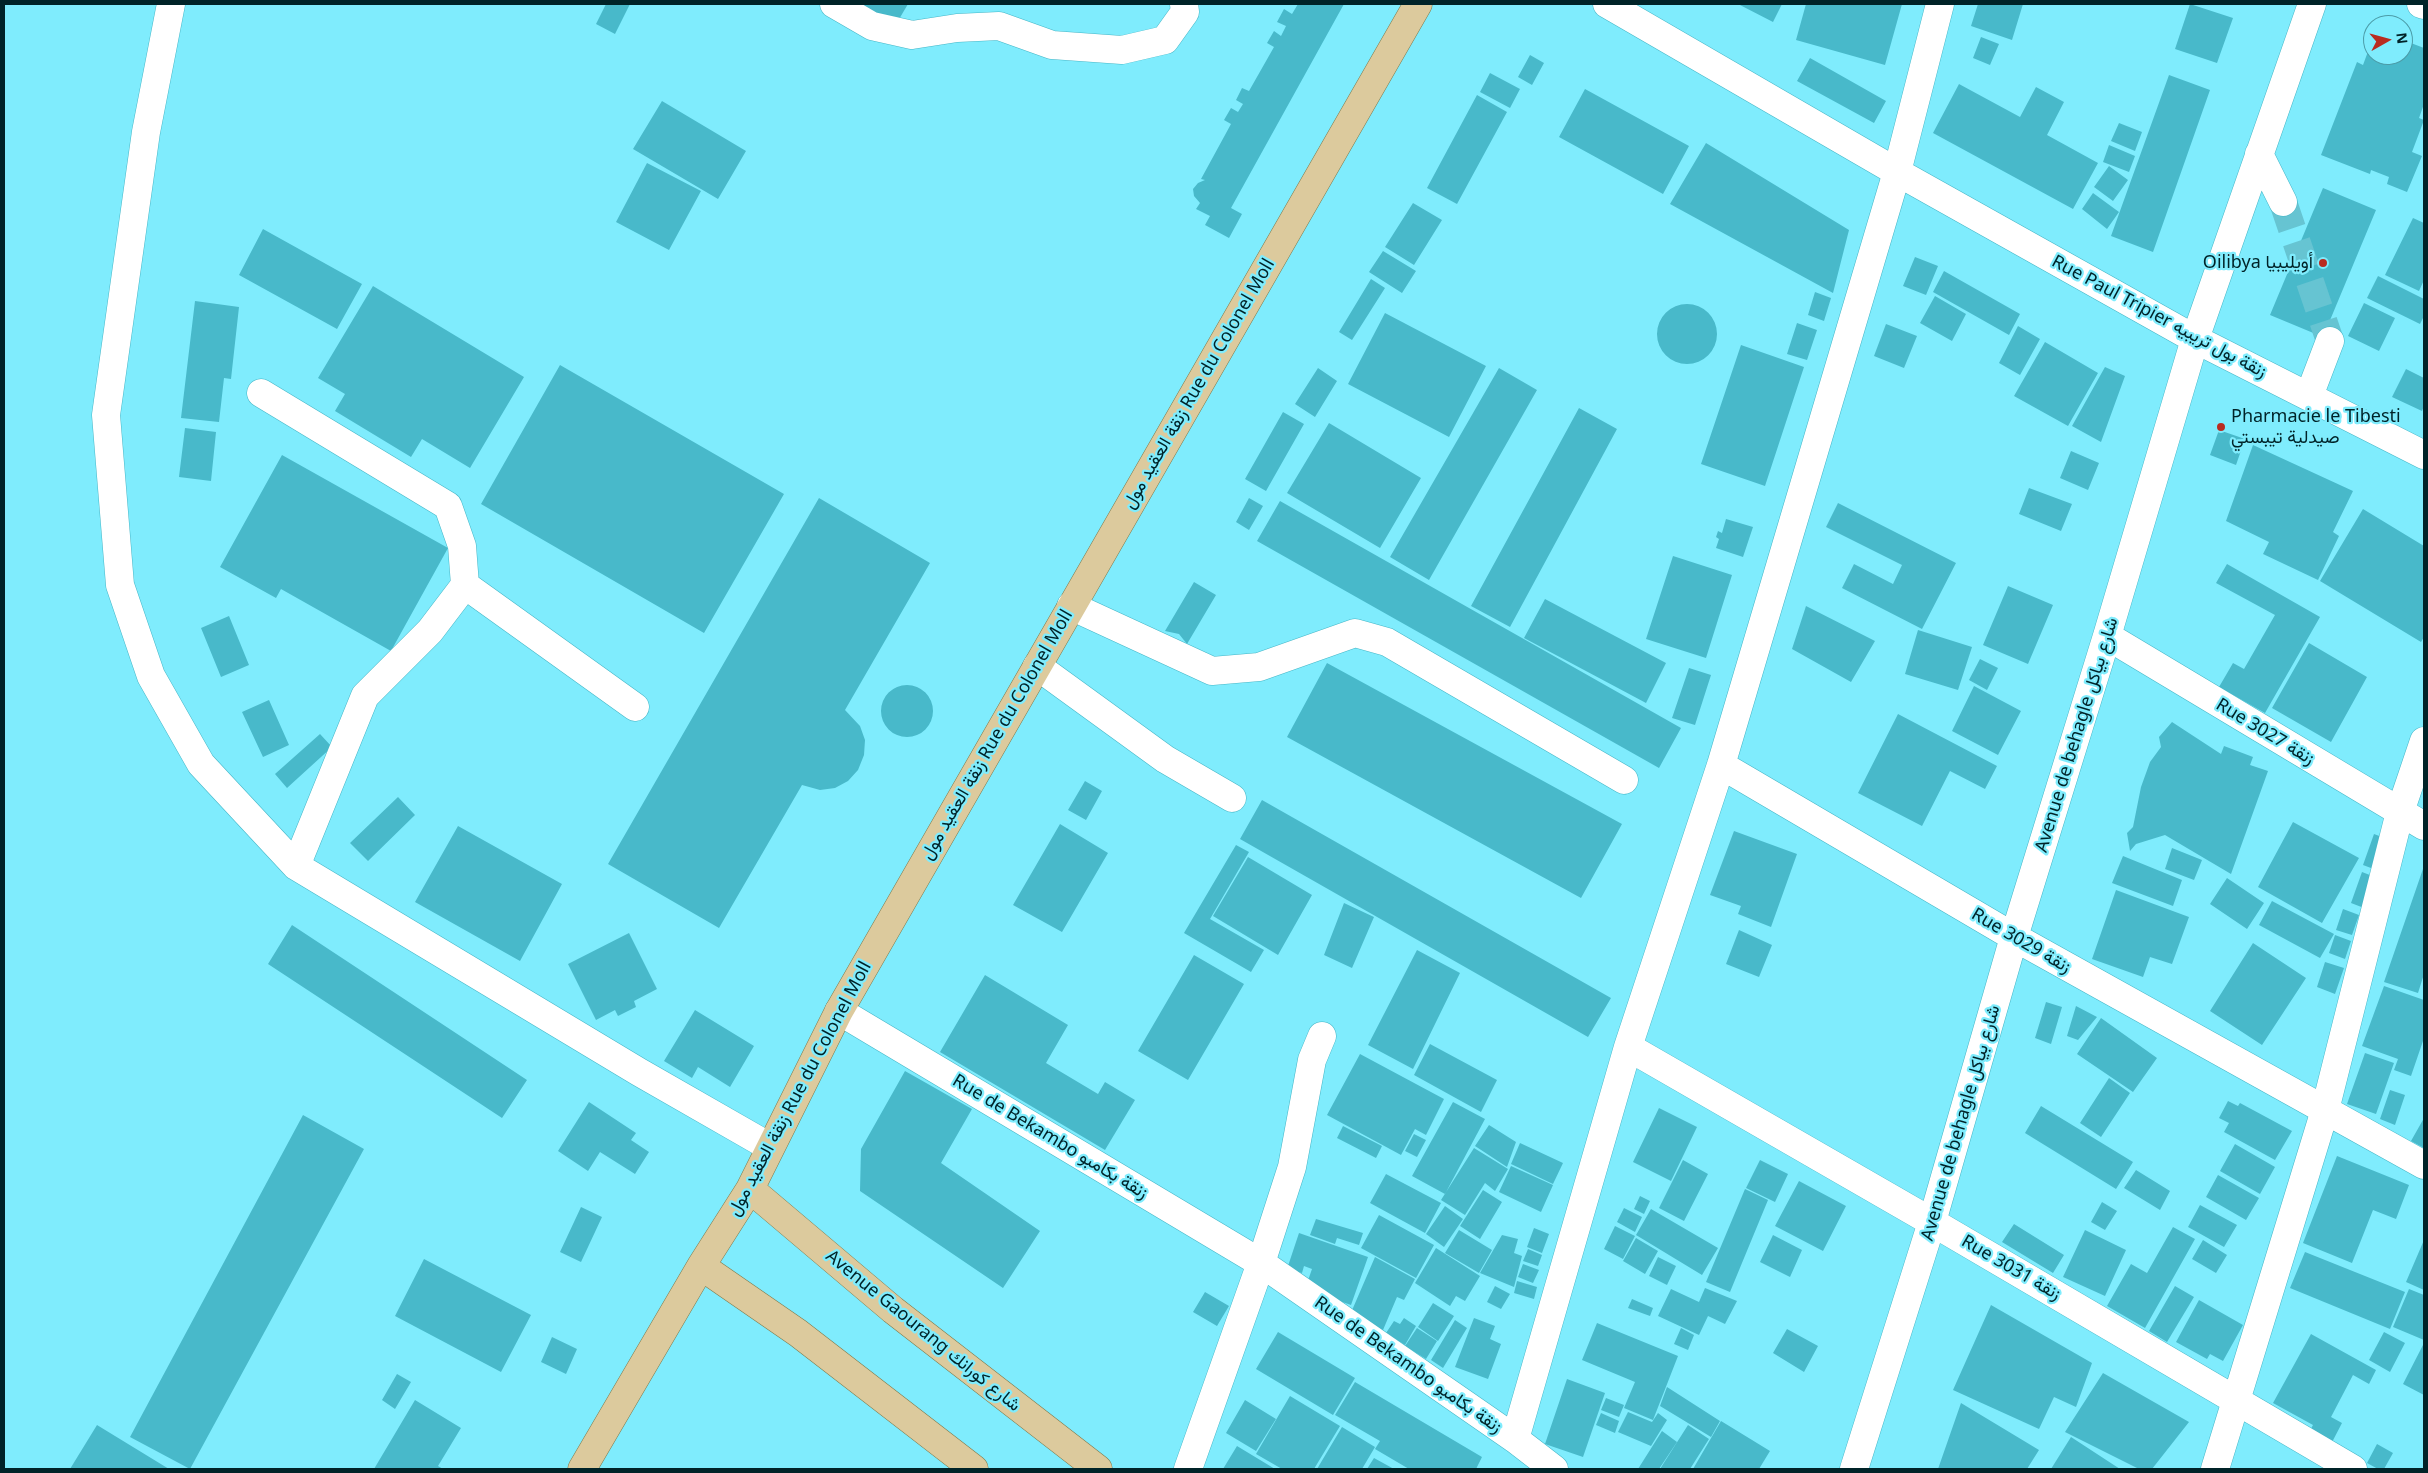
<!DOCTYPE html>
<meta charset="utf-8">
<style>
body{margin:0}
#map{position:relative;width:2428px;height:1473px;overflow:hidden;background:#7fecfd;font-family:"Noto Sans",sans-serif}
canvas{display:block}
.frame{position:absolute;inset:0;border:5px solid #002328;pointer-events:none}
.north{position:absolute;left:2363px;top:15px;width:50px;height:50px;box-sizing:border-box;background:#7fecfd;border:1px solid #4c9ca8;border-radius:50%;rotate:83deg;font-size:14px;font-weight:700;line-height:20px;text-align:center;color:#002328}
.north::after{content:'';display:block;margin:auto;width:18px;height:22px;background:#b92b20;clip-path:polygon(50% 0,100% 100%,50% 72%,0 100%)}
</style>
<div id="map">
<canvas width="2428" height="1473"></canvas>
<div class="frame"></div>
<div class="north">N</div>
</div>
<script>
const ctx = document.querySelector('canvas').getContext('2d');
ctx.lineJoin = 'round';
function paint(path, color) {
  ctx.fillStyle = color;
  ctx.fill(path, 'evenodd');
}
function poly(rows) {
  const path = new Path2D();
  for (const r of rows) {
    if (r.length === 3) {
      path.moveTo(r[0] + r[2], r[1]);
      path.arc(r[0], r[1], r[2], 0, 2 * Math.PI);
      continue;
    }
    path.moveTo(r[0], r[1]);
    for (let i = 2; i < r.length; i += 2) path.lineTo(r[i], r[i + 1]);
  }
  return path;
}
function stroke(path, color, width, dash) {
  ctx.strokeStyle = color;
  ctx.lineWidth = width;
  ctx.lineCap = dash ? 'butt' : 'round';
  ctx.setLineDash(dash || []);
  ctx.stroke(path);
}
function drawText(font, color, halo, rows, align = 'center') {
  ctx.font = font + ' "Noto Sans",Vazirmatn,sans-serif';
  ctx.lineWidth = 4.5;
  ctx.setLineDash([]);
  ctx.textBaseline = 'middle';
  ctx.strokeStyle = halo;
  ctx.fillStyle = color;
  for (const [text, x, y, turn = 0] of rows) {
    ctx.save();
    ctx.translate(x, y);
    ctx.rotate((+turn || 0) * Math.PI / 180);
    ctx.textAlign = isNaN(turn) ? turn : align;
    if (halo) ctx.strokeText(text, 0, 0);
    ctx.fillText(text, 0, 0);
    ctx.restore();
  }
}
paint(poly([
 [606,4,630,4,615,34,596,24],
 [859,4,908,4,895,26],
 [1298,4,1344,4,1231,208,1242,214,1229,238,1205,225,1210,216,1196,209,1200,203,1194,196,1193,189,1198,183,1205,180,1201,179,1231,124,1224,120,1231,108,1238,112,1243,104,1236,100,1242,88,1249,91,1274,47,1267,43,1274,31,1281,36,1286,26,1277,22,1284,9,1292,14],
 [1738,4,1782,4,1773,22],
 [1806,4,1902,4,1885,65,1796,40],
 [1978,4,2023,4,2012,40,1971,26],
 [2190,4,2233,18,2217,63,2175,49],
 [1981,37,1999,44,1990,65,1973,58],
 [2373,38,2373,55,2403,55,2403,40,2424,48,2424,104,2419,118,2424,120,2412,152,2422,156,2407,192,2387,184,2389,177,2371,170,2370,174,2321,155,2357,62,2363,65],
 [1530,55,1544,63,1532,85,1518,77],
 [1810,58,1886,101,1874,123,1797,81],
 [1490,73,1520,89,1510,108,1480,92],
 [2169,75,2210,90,2153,252,2111,236],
 [1959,84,2020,117,2036,87,2064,102,2047,135,2098,163,2073,209,1933,133],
 [1585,89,1689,146,1663,194,1559,137],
 [1477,95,1507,112,1457,204,1427,188],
 [662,101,746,151,718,199,633,149],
 [2119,123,2142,132,2135,151,2111,141],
 [1706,143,1849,230,1833,293,1670,204],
 [2109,145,2135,156,2129,172,2103,162],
 [647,163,701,191,669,250,616,222],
 [2109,166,2128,180,2113,201,2094,187],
 [2323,188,2376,210,2323,337,2270,315],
 [2093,193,2119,212,2107,229,2082,209],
 [1413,203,1442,220,1414,265,1385,247],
 [2413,218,2424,223,2424,280,2419,291,2385,275],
 [263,229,362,284,337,329,239,275],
 [1383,251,1416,271,1402,293,1369,272],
 [1915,257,1938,266,1926,295,1903,286],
 [1944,271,2020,314,2009,335,1933,292],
 [2378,276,2424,299,2424,316,2420,324,2367,298],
 [1371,279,1385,288,1352,340,1339,332],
 [373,286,524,377,470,468,422,439,411,457,335,411,345,394,318,378],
 [1815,292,1831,298,1824,321,1808,315],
 [1935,296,1966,314,1952,341,1920,323],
 [195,301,239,307,231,379,224,378,219,422,181,418],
 [2364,303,2395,318,2379,351,2348,336],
 [1687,334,30],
 [1385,313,1486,366,1449,437,1348,384],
 [1797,323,1817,330,1807,360,1787,354],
 [1886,324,1917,336,1904,368,1874,356],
 [2018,326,2040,339,2020,375,1999,363],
 [2045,342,2098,373,2068,426,2014,396],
 [1741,345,1804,367,1765,486,1701,464],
 [560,365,784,494,704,633,481,504],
 [2105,367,2125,376,2101,442,2072,426],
 [1318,368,1337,381,1315,417,1295,404],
 [1499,368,1537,390,1429,580,1390,557],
 [2406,369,2424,378,2424,406,2422,411,2392,397],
 [1579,408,1617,429,1510,627,1471,606],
 [1283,412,1304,424,1266,491,1245,479],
 [1329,423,1421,478,1380,548,1287,493],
 [185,428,216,432,211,481,179,477],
 [2219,430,2245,439,2236,465,2210,455],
 [2253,445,2353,491,2333,532,2339,536,2318,580,2263,554,2269,542,2226,521],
 [2071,451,2099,463,2088,490,2060,478],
 [282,455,448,548,391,651,281,589,276,598,220,567],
 [2029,488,2072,504,2061,531,2019,514],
 [819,498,930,563,845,710,860,726,865,740,864,755,858,770,848,781,835,788,820,790,802,785,719,928,608,864],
 [1249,498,1263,506,1249,530,1236,522],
 [1280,501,1681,728,1659,768,1257,541],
 [1838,503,1956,563,1922,629,1842,588,1854,564,1893,584,1902,565,1826,527],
 [2363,509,2424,546,2424,637,2421,642,2320,581],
 [1726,519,1753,527,1743,557,1716,548,1719,539,1716,537,1718,531,1722,533],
 [1673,556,1732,575,1706,658,1646,639],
 [2227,564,2320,617,2265,713,2219,687,2233,663,2244,669,2275,615,2216,583],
 [1194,582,1216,595,1187,644,1179,634,1165,631],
 [2008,586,2053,605,2028,664,1983,645],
 [1545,599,1666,663,1646,703,1524,638],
 [1806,606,1875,641,1851,682,1792,649],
 [229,616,249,665,221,677,201,628],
 [1918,630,1972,647,1958,690,1905,674],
 [2309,643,2367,677,2331,742,2272,708],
 [1980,659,1998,668,1987,690,1969,680],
 [1327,663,1622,824,1581,898,1287,737],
 [1689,668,1711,675,1695,725,1672,718],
 [907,711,26],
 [1974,686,2021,711,1998,755,1952,731],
 [269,700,289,745,263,757,242,712],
 [1898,714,1997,766,1985,789,1950,771,1922,826,1858,793],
 [2172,722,2221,754,2224,746,2253,757,2250,765,2268,771,2231,874,2165,835,2136,844,2130,851,2127,833,2133,827,2141,787,2150,762,2161,747,2159,737],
 [320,734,332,747,287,788,275,774],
 [1085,781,1102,791,1086,820,1068,810],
 [398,797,415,815,368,861,350,843],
 [1262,800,1611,998,1588,1037,1240,839],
 [2293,822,2359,858,2322,923,2258,887],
 [1060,824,1108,853,1062,932,1013,905],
 [458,826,562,884,520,961,415,902],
 [1734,831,1797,854,1771,927,1738,914,1741,906,1710,895],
 [2374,834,2390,840,2379,871,2363,865],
 [1236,845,1249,852,1210,919,1264,950,1251,972,1184,933],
 [2172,848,2202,860,2194,880,2165,869],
 [2123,856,2182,880,2173,906,2112,883],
 [1248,857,1312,895,1278,955,1213,916],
 [2424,866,2424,974,2418,993,2384,982],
 [2362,872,2375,877,2364,908,2351,903],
 [2227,878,2264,903,2247,929,2210,904],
 [2116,890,2189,917,2172,964,2150,957,2143,977,2092,959],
 [2272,901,2334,934,2320,958,2259,925],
 [1344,903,1374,917,1352,968,1324,955],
 [2343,909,2359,915,2352,935,2336,930],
 [292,925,527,1080,502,1118,268,964],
 [1739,930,1772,945,1759,977,1726,964],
 [629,933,657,989,634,1001,636,1007,618,1016,615,1010,596,1020,568,964],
 [2335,935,2351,941,2345,959,2329,953],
 [2253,943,2306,978,2262,1045,2210,1011],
 [1417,950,1460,973,1413,1069,1368,1045],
 [1194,955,1244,984,1188,1080,1138,1051],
 [2325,962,2344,968,2335,994,2317,987],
 [985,975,1068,1025,1046,1063,1098,1094,1105,1082,1135,1100,1105,1150,940,1052],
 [2384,986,2424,1000,2424,1038,2411,1076,2394,1070,2398,1059,2362,1046],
 [2046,1002,2062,1007,2051,1044,2035,1038],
 [2076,1006,2097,1017,2078,1040,2067,1036],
 [695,1010,754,1046,730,1087,698,1067,692,1078,664,1061],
 [2101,1018,2157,1058,2133,1092,2077,1054],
 [1430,1044,1497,1080,1481,1112,1414,1075],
 [2365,1053,2394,1063,2376,1114,2347,1104],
 [1360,1054,1444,1099,1426,1135,1415,1129,1401,1155,1327,1115],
 [905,1071,972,1109,941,1163,1040,1231,1003,1288,860,1191,861,1149],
 [2109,1078,2130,1093,2101,1137,2080,1123],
 [2390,1090,2405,1095,2395,1125,2380,1119],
 [2228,1101,2238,1106,2240,1103,2292,1131,2275,1160,2224,1132,2229,1123,2219,1118],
 [589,1102,636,1133,631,1140,649,1152,635,1174,600,1152,588,1171,558,1151],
 [1453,1102,1485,1119,1445,1194,1412,1176],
 [2041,1106,2133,1162,2116,1189,2025,1133],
 [1659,1108,1697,1127,1671,1181,1633,1162],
 [303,1115,364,1149,190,1469,130,1437],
 [2424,1118,2424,1148,2411,1141],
 [1489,1125,1516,1142,1507,1167,1475,1146],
 [1343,1126,1382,1146,1376,1158,1337,1138],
 [1414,1134,1426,1140,1417,1157,1405,1151],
 [1520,1143,1563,1163,1553,1184,1511,1164],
 [2235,1144,2275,1167,2260,1194,2220,1171],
 [1474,1148,1508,1169,1495,1191,1485,1183,1465,1215,1441,1200],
 [2337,1156,2409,1185,2396,1219,2373,1210,2352,1263,2303,1243],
 [1683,1160,1708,1174,1684,1221,1659,1208],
 [1760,1160,1788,1174,1775,1202,1746,1188],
 [1511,1166,1553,1185,1541,1212,1499,1192],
 [2136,1170,2170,1191,2160,1210,2124,1188],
 [1386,1174,1441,1203,1425,1233,1370,1203],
 [2218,1175,2259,1198,2246,1220,2206,1197],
 [1799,1181,1846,1206,1823,1251,1775,1226],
 [1745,1189,1768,1200,1730,1292,1706,1282],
 [1483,1190,1502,1202,1480,1239,1460,1226],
 [1640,1196,1650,1201,1644,1214,1634,1209],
 [2102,1202,2117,1211,2105,1230,2091,1222],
 [2200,1205,2237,1225,2224,1247,2188,1227],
 [1445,1206,1463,1219,1444,1247,1426,1234],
 [581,1207,602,1217,581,1262,560,1252],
 [1624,1208,1642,1217,1635,1232,1617,1222],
 [1651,1209,1718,1248,1702,1275,1636,1235],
 [1379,1215,1434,1245,1416,1278,1361,1248],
 [1316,1219,1363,1233,1359,1245,1337,1238,1335,1244,1310,1235],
 [2014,1224,2064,1255,2053,1273,2002,1242],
 [1615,1226,1635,1236,1623,1259,1604,1249],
 [2173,1227,2195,1239,2145,1328,2107,1306,2131,1264,2147,1273],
 [1534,1228,1549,1234,1542,1253,1527,1247],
 [1459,1230,1492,1250,1479,1273,1445,1253],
 [2085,1230,2126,1250,2105,1296,2063,1277],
 [1299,1233,1368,1257,1351,1305,1305,1289,1312,1269,1304,1266,1302,1273,1287,1269],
 [1502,1235,1518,1239,1514,1253,1522,1256,1514,1287,1480,1273],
 [1773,1235,1802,1250,1790,1277,1760,1262],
 [1636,1238,1658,1251,1645,1274,1623,1261],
 [2203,1240,2227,1255,2216,1273,2192,1259],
 [2424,1240,2424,1290,2406,1282],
 [1436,1248,1480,1276,1465,1301,1456,1296,1450,1306,1415,1283],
 [1528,1249,1542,1255,1538,1266,1523,1261],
 [2305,1252,2405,1292,2390,1329,2290,1288],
 [1375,1257,1415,1279,1404,1300,1397,1297,1383,1330,1350,1315],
 [1658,1257,1676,1266,1667,1285,1649,1276],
 [424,1259,531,1315,501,1372,395,1316],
 [1523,1264,1539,1270,1533,1283,1518,1277],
 [1517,1281,1537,1287,1534,1299,1514,1293],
 [1495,1286,1510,1294,1501,1309,1487,1302],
 [2175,1286,2194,1297,2167,1342,2149,1331],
 [1705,1288,1737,1301,1725,1324,1708,1316,1699,1335,1658,1316,1671,1289,1699,1302],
 [2409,1289,2424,1295,2424,1340,2393,1327],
 [1205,1292,1229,1306,1217,1326,1193,1312],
 [1632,1299,1653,1308,1650,1316,1628,1308],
 [2199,1300,2243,1325,2223,1361,2210,1354,2207,1359,2176,1342],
 [1433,1303,1454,1316,1438,1341,1418,1327],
 [1991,1305,2092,1363,2076,1407,2054,1397,2039,1429,1953,1390],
 [1404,1318,1416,1326,1405,1345,1386,1333,1394,1321,1400,1324],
 [1474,1318,1495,1326,1490,1339,1501,1344,1488,1379,1455,1367],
 [1455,1320,1467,1328,1443,1368,1431,1360],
 [1597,1323,1678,1356,1653,1420,1624,1408,1635,1382,1582,1360],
 [1417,1328,1437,1341,1426,1359,1405,1346],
 [1681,1328,1694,1335,1688,1350,1674,1344],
 [1787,1329,1818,1346,1804,1372,1773,1353],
 [1278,1332,1355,1378,1333,1415,1256,1369],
 [2384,1332,2405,1343,2390,1372,2369,1360],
 [2311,1334,2376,1370,2369,1384,2353,1375,2331,1417,2342,1423,2329,1448,2307,1436,2313,1425,2273,1403],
 [552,1337,577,1349,566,1374,541,1362],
 [2424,1343,2424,1395,2403,1384],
 [2103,1373,2189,1422,2152,1469,2139,1469,2065,1432],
 [397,1374,411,1382,395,1409,382,1400],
 [1567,1379,1605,1393,1583,1457,1545,1444],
 [1355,1382,1482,1457,1476,1469,1409,1469,1375,1449,1380,1441,1335,1415],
 [1667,1387,1720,1421,1711,1437,1660,1406],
 [1290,1396,1340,1426,1314,1469,1282,1469,1256,1454],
 [1606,1398,1624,1405,1619,1417,1601,1410],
 [415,1400,461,1428,438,1466,443,1469,374,1469],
 [1245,1400,1276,1419,1256,1451,1226,1433],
 [1961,1403,2039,1450,2027,1469,1938,1469],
 [1628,1412,1652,1422,1658,1413,1667,1420,1651,1446,1618,1432],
 [1601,1413,1619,1421,1615,1433,1596,1425],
 [1721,1421,1770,1451,1759,1469,1693,1469],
 [97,1425,169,1469,70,1469],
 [1688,1425,1709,1439,1690,1469,1660,1469],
 [1342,1427,1375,1447,1362,1469,1317,1469],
 [1662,1431,1677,1442,1659,1469,1638,1469],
 [2071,1437,2120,1469,2051,1469],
 [2377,1444,2393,1453,2384,1469,2378,1469,2367,1463],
 [1237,1446,1275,1469,1223,1469],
 [1374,1458,1394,1469,1367,1469]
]), '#48b9ca');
stroke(poly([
 [2283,202,2330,341]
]), '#66c4d2', 28, [28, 14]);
const minor = poly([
 [171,4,146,132,106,415,120,585,151,676,201,764,296,866,639,1072,770,1147],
 [834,4,872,26,912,35,957,28,999,26,1052,45,1122,50,1165,40,1185,12,1184,4],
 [1607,4,1897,172,2195,339,2424,455],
 [2421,4,2424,5],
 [2259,154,2283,202],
 [261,393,448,506,462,546,465,585,430,631,365,696,296,866],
 [2309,396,2330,341],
 [465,585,635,707],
 [1071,606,1212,671,1259,667,1355,633,1387,642,1624,780],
 [2107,636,2424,826],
 [1037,666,1165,759,1232,798],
 [1721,765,2014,937,2424,1165],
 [839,1011,1261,1263,1515,1439,1554,1469],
 [1628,1047,1932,1222,2353,1469],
 [1515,1439,1628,1047,1721,765,1897,172,1940,4],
 [1188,1469,1261,1263,1292,1167,1312,1060,1322,1036],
 [1854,1469,1932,1222,2014,937,2107,636,2195,339,2312,4],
 [2215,1469,2325,1110,2400,812,2424,741]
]);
const major = poly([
 [750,1189,893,1310,1098,1469],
 [701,1266,798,1333,974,1469],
 [582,1469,701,1266,750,1189,839,1011,1418,4]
]);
stroke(minor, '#45b6c7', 29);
stroke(major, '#7f794a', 29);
stroke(minor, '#fff', 28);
stroke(major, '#dcca9d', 28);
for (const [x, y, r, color] of [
 [2323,263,5,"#b92b20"],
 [2221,427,5,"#b92b20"]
]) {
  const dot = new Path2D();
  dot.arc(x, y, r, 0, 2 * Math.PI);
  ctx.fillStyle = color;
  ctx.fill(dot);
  stroke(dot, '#7fecfd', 2);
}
drawText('18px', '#002328', '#7fecfd', [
 ["Oilibya أويليبيا",2313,263],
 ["Pharmacie le Tibesti",2231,417,"left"],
 ["صيدلية تيبستي",2231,438,"left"]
], 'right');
drawText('18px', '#002328', '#7fecfd', [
 ["Rue Paul Tripier زنقة بول تريبيه",2159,317,28],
 ["زنقة العقيد مول Rue du Colonel Moll",1199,384,-60],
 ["Rue 3027 زنقة",2265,732,31],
 ["زنقة العقيد مول Rue du Colonel Moll",997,735,-60],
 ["Avenue de behagle شارع بياكل",2077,735,-73],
 ["Rue 3029 زنقة",2021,941,30],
 ["زنقة العقيد مول Rue du Colonel Moll",800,1089,-62],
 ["Avenue de behagle شارع بياكل",1961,1123,-74],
 ["Rue de Bekambo زنقة بكامبو",1050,1137,31],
 ["Rue 3031 زنقة",2011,1268,30],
 ["Avenue Gaourang شارع كورانك",923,1331,39],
 ["Rue de Bekambo زنقة بكامبو",1408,1365,35]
]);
</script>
